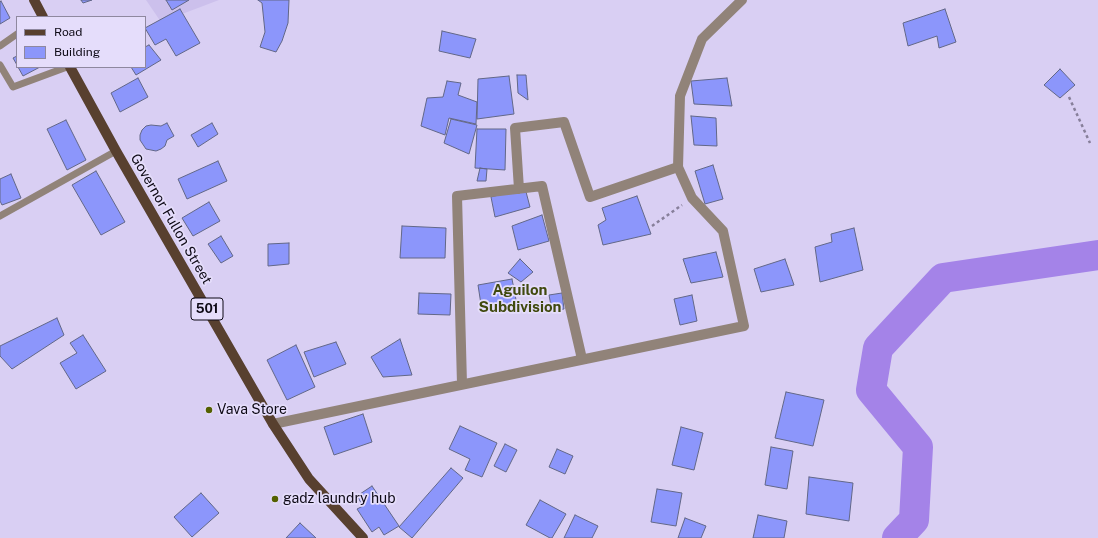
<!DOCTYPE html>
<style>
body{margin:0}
#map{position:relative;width:1098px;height:538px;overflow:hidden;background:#d9cff3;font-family:"Public Sans",sans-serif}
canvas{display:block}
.legend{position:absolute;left:16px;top:16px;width:130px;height:52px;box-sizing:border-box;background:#e5ddfb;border:1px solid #8f889f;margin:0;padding:5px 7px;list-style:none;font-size:12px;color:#0d0915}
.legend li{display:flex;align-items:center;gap:8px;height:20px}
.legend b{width:20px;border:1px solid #8f889f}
</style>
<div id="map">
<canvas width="1098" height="538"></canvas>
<ul class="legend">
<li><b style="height:5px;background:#58402f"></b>Road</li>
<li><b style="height:11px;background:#8c96fb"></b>Building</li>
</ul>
</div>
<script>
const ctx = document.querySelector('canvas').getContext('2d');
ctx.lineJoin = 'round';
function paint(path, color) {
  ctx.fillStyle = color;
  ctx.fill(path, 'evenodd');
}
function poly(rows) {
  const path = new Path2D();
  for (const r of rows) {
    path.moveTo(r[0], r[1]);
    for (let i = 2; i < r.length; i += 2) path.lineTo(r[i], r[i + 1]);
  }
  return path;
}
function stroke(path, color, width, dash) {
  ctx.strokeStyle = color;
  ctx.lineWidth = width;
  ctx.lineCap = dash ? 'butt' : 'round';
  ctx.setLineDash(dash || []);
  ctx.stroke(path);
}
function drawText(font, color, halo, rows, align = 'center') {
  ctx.font = font + ' "Public Sans",sans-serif';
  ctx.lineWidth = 3.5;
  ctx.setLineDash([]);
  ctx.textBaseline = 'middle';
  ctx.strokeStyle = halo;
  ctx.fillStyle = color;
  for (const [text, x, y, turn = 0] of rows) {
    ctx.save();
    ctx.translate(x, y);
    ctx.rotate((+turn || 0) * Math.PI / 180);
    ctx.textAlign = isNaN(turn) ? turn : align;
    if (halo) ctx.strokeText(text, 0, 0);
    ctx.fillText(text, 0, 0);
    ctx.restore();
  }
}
paint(poly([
 [146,0,219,0,161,22]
]), '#ccc0ec');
stroke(poly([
 [897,538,914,520,918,447,871,390,878,348,943,278,1098,255]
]), '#a483e8', 30);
const building = poly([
 [81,0,92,0,83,3,81,0],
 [166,0,189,0,172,10,166,0],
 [258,0,289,0,288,23,282,41,276,52,260,47,265,32,262,3,258,0],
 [1,1,10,18,0,24,0,2,1,1],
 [180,9,200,43,176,56,166,39,155,45,145,28,180,9],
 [945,9,956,42,939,48,937,36,908,46,903,23,945,9],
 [442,31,476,39,470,58,439,51,442,31],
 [149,45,161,60,136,75,131,67,145,67,145,47,149,45],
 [17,56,17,65,13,58,17,56],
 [18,67,40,67,23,76,18,67],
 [1060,69,1075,85,1060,98,1044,85,1060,69],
 [517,75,526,75,528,100,518,93,517,75],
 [509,76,514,114,477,119,478,79,509,76],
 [138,78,148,97,120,112,111,93,138,78],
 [727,78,732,106,694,104,691,81,727,78],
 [447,81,461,83,458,95,477,102,476,124,449,118,445,135,421,126,427,98,443,97,447,81],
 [691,116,716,118,717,146,694,145,691,116],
 [451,119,477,125,469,154,444,143,451,119],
 [66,120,86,160,67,170,47,129,66,120],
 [167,123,174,136,167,140,165,146,161,149,156,151,146,149,140,140,140,135,142,130,146,126,151,125,161,126,167,123],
 [212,123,218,134,198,147,191,135,212,123],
 [477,129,506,129,505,170,475,168,477,129],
 [218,161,227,181,187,199,178,179,218,161],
 [713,165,723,199,705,204,695,171,713,165],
 [480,168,487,169,486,181,477,181,480,168],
 [96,171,125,222,101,235,72,185,96,171],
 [11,174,21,198,2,205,0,201,0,179,11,174],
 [525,188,530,207,495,217,491,197,525,188],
 [637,196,651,234,603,245,598,225,606,220,602,208,637,196],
 [209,202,220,221,193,236,182,218,209,202],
 [542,215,549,241,518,250,512,226,542,215],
 [402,226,446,228,445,258,400,258,402,226],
 [854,228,863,270,820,282,815,247,832,242,831,234,854,228],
 [221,236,233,256,221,263,208,244,221,236],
 [289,243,289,264,268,266,268,244,289,243],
 [716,252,723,277,691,283,683,259,716,252],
 [520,259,533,272,521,282,508,273,520,259],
 [785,259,794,285,761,292,754,269,785,259],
 [512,279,517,305,482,311,478,285,512,279],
 [419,293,451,294,450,315,418,314,419,293],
 [562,293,564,309,552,311,549,295,562,293],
 [692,295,697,321,680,325,674,299,692,295],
 [57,318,64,335,12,369,0,356,0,346,57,318],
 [83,335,106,371,76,389,60,363,77,353,70,343,83,335],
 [400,339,412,375,383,377,371,357,400,339],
 [336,342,346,364,314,377,304,352,336,342],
 [296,345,315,387,287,400,267,360,296,345],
 [786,392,824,400,813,446,775,438,786,392],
 [363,414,372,442,334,455,324,427,363,414],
 [460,426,497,443,482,477,465,470,470,459,449,449,460,426],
 [681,427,703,433,694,470,672,465,681,427],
 [505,444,517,450,506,472,494,466,505,444],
 [771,447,793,451,787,489,765,485,771,447],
 [557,449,573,456,565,474,549,467,557,449],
 [451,468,463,478,412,538,399,527,451,468],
 [809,477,853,483,849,521,806,514,809,477],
 [372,486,399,526,384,535,379,527,372,532,357,509,363,506,357,496,372,486],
 [657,489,682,493,676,526,651,522,657,489],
 [201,493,219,513,192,537,174,517,201,493],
 [540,500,566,514,552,538,550,538,526,525,540,500],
 [575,515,598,526,592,538,564,538,575,515],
 [758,515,787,521,784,538,753,538,758,515],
 [685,518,706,526,701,538,678,538,685,518],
 [300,523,316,538,286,538,300,523]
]);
paint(building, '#8c96fb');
stroke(building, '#626787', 1);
stroke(poly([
 [1069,97,1090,143],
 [652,226,682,205]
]), '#877f9a', 2.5, [3, 3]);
stroke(poly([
 [0,46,17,34],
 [0,65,13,87,67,67],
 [0,216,116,151]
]), '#918379', 7);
stroke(poly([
 [519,189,515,128,564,122,590,197,678,167],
 [462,384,457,196,542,186,582,359],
 [273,424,744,326,723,231,692,198,678,167,680,96,702,39,742,0]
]), '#918379', 10);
stroke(poly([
 [34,0,43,17],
 [70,67,116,151,273,424,309,479,363,538]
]), '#58402f', 10);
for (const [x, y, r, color] of [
 [209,410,4,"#546000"],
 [275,499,4,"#546000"]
]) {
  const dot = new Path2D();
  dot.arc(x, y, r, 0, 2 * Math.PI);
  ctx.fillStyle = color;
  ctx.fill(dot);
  stroke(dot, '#e5ddfb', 1.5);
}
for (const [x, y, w] of [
 [207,309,32]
]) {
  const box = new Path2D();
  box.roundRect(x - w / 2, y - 11, w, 22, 3);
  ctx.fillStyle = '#e5ddfb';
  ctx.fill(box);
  stroke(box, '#0d0915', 1);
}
drawText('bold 13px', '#0d0915', null, [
 ["501",207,309]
]);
drawText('14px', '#0d0915', '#e5ddfb', [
 ["Governor Fullon Street",171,219,60]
]);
drawText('14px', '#0d0915', '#e5ddfb', [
 ["Vava Store",217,410],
 ["gadz laundry hub",283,499]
], 'left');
drawText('bold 15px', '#40490e', '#e5ddfb', [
 ["Aguilon",520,290],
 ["Subdivision",520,307]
]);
</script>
